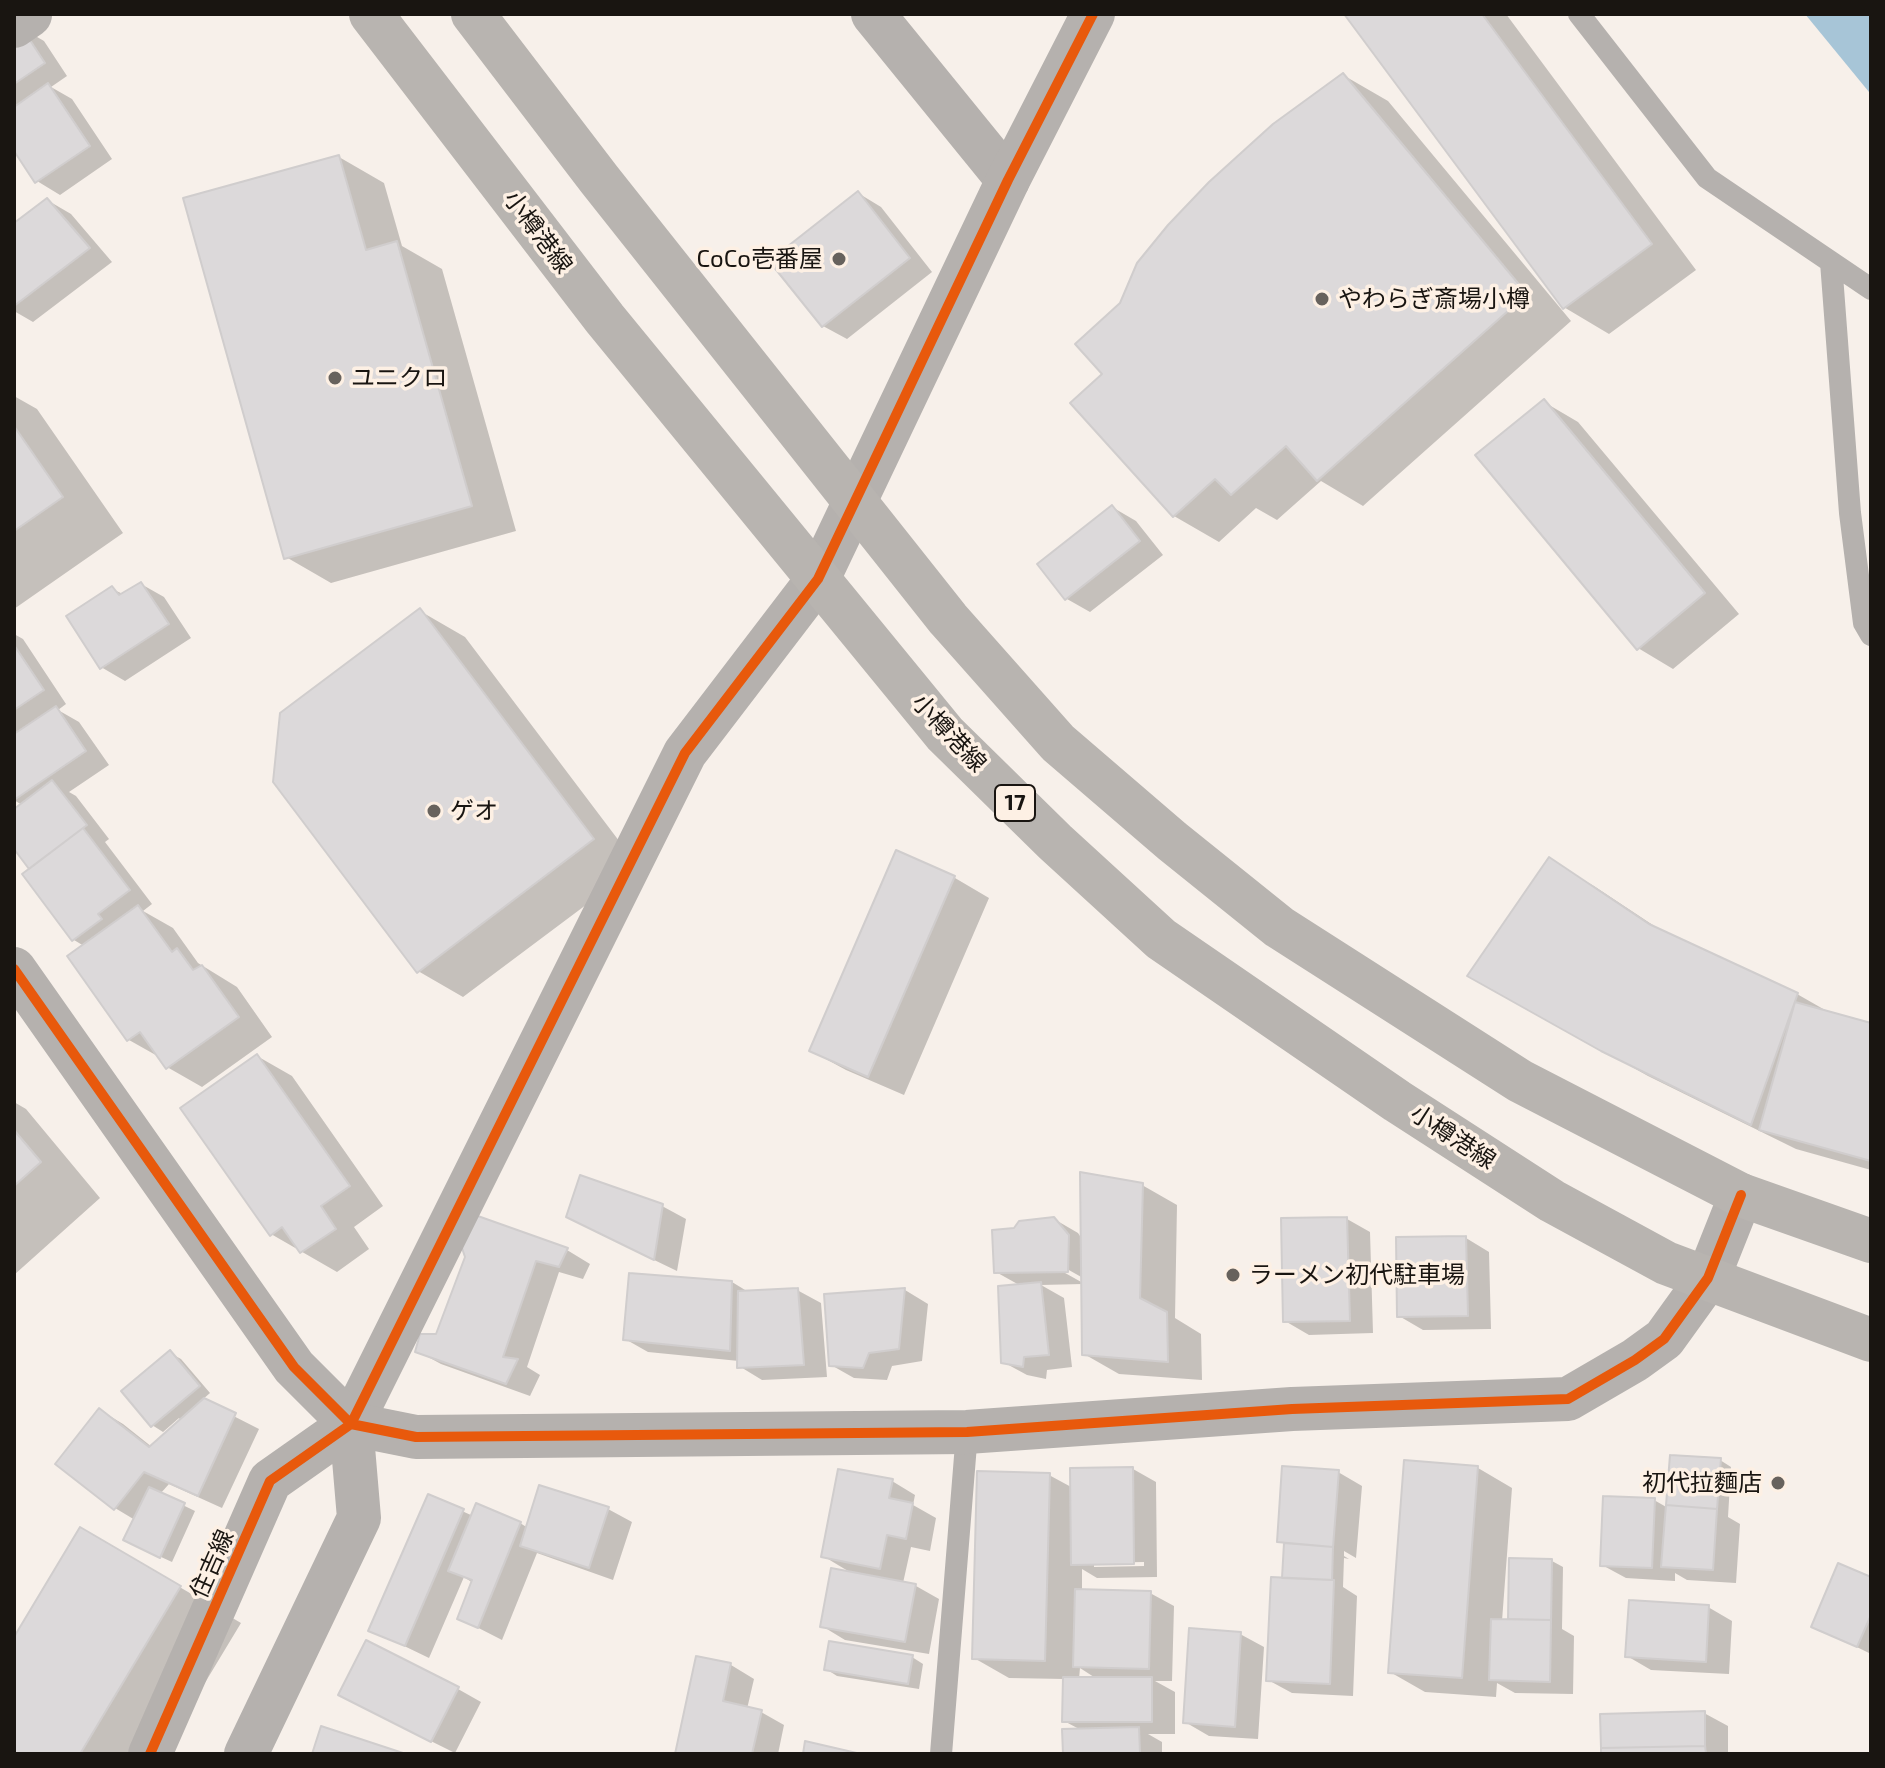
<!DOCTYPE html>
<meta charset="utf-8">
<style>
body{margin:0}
#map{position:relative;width:1885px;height:1768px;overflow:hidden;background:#f7f0ea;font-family:"Exo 2",sans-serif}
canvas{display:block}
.frame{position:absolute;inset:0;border:16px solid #191511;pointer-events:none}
</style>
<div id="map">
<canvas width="1885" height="1768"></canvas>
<div class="frame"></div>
</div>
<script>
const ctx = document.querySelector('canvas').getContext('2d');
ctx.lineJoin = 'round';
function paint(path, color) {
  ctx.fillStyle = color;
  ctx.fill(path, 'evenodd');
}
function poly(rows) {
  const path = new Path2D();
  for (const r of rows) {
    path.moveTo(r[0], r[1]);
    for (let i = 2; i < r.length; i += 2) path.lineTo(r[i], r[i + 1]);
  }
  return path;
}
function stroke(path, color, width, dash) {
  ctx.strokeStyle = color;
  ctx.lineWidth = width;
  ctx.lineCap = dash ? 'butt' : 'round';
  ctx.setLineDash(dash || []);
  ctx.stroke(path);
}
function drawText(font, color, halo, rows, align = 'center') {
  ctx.font = font + ' "Exo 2","Noto Sans JP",sans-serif';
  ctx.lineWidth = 7;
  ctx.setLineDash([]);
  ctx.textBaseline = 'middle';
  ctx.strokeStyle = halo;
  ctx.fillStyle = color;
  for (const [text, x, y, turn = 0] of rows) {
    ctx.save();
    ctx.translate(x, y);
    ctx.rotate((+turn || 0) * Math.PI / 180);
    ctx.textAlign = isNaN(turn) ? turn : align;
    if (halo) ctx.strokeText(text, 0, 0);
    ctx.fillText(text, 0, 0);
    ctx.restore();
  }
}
paint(poly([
 [1805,14,1871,14,1871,93,1869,92]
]), '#a7c5d7');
paint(poly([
 [1346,14,1506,14,1696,270,1609,334,1562,306],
 [20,27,44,41,67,76,51,87,72,99,112,159,60,195,37,181,14,147,14,32],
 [1343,75,1388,101,1571,321,1363,506,1321,481,1277,520,1256,508,1219,542,1174,516,1105,374,1122,305],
 [339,157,384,183,402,246,442,269,516,531,331,583,286,557],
 [858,193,881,207,932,272,847,339,823,326],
 [47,200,71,214,112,262,33,322,14,311,14,226],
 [14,396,37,409,123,533,14,609],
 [1544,402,1578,422,1739,614,1673,669,1638,648],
 [1112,507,1136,521,1163,555,1090,612,1067,599,1040,564],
 [141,584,164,597,191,638,125,681,101,667,112,589,123,594],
 [420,611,465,637,638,866,463,997,418,971],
 [14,634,23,639,66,704,58,710,79,722,109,765,69,792,76,796,109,839,105,842,152,904,143,911,173,928,198,963,237,987,272,1037,202,1087,167,1067,161,1058,129,1040,84,946,74,940,32,869,14,845,14,811,22,805,14,800],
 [897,852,955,878,989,898,904,1095,846,1070,811,1051],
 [1549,860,1594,886,1668,935,1797,994,1832,1014,1871,1025,1871,1170,1796,1149,1648,1076,1515,1001],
 [257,1056,292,1076,383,1206,354,1227,369,1249,337,1272,271,1234],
 [14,1102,26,1109,100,1198,14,1275],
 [1142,1185,1177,1205,1175,1318,1201,1334,1202,1380,1119,1374,1084,1354,1083,1284,1041,1285,1064,1298,1072,1367,1047,1370,1046,1379,1027,1375,1003,1362,1021,1286,996,1272,1016,1230,1054,1219,1078,1233,1082,1239],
 [1060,1265,1083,1278,1083,1283,1058,1269],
 [662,1206,686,1219,677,1271,592,1230],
 [1347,1219,1370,1232,1373,1333,1309,1335,1285,1321],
 [1466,1238,1489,1252,1491,1329,1423,1330,1399,1316],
 [567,1250,590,1264,583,1279,559,1272,527,1367,540,1375,530,1396,441,1364,417,1351,437,1336,467,1257],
 [732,1282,750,1293,797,1290,821,1303,827,1377,762,1380,739,1366,739,1361,648,1352,625,1339],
 [905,1290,928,1304,922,1361,892,1366,887,1380,854,1378,831,1365],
 [170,1353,181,1359,210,1393,202,1400,259,1429,222,1508,169,1484,160,1494,195,1511,172,1562,137,1546,135,1520,115,1508,100,1410,123,1424,152,1447,181,1421,179,1418,163,1432,152,1425],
 [1720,1460,1731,1467,1728,1517,1740,1524,1736,1583,1687,1580,1675,1573,1675,1581,1626,1578,1602,1565,1654,1500,1668,1508],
 [1478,1468,1512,1488,1502,1621,1516,1621,1510,1618,1552,1561,1563,1567,1562,1629,1574,1636,1573,1694,1515,1693,1497,1683,1496,1697,1425,1692,1390,1672],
 [1133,1469,1156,1482,1157,1577,1097,1578,1082,1569,1082,1591,1150,1593,1174,1606,1172,1681,1155,1681,1175,1692,1175,1734,1148,1734,1162,1742,1162,1754,1065,1754,1081,1730,1064,1721,1065,1679,1009,1678,974,1658,1049,1475,1073,1488],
 [1144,1562,1144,1566,1094,1567,1094,1563],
 [1080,1668,1097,1679,1079,1679],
 [1338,1472,1362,1486,1356,1558,1344,1551,1344,1556,1349,1559,1344,1558,1343,1587,1357,1596,1353,1696,1292,1693,1268,1680,1284,1580,1286,1545,1279,1541],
 [892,1481,915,1495,913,1505,936,1518,930,1551,911,1547,903,1583,916,1586,939,1599,929,1654,845,1640,822,1626,853,1574,823,1556],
 [429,1496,473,1516,520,1523,528,1528,608,1509,632,1522,613,1580,537,1553,502,1640,459,1618,473,1583,464,1577,429,1658,371,1630],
 [142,1565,241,1623,162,1754,14,1754,14,1641],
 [1871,1579,1871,1654,1814,1626],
 [1708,1607,1732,1621,1729,1674,1651,1670,1627,1656],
 [1240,1634,1264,1647,1258,1739,1209,1736,1185,1722],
 [912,1657,923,1664,919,1689,837,1676,826,1669],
 [731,1665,754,1679,747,1709,761,1712,784,1725,778,1754,677,1754],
 [458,1689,481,1702,455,1753,364,1708],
 [1704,1713,1728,1726,1728,1754,1603,1754]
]), '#0003');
const building = poly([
 [1344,14,1482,14,1652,244,1563,309,1344,14],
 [20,25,45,63,14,84,14,29,20,25],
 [1343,73,1527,294,1317,481,1286,446,1231,495,1215,479,1173,517,1070,403,1102,374,1075,344,1120,303,1137,263,1168,225,1209,182,1273,124,1343,73],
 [48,83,90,146,35,183,14,151,14,107,48,83],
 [339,155,366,250,397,241,472,506,284,559,183,198,339,155],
 [858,191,910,258,822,327,769,261,858,191],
 [47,198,90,248,14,306,14,223,47,198],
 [1544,399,1705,593,1637,650,1475,455,1544,399],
 [14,426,63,497,14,531,14,426],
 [1112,505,1140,541,1065,600,1037,564,1112,505],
 [141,582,169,624,100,669,66,616,112,586,119,595,141,582],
 [420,608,594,839,417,973,273,782,280,713,420,608],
 [14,645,44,690,14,710,14,645],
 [56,706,86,751,14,800,14,734,56,706],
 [52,780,87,825,29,869,14,849,14,809,52,780],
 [83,828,130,890,98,914,102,919,72,941,22,874,83,828],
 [896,850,955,876,868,1077,809,1051,896,850],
 [1549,857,1649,924,1798,993,1751,1125,1601,1051,1467,976,1549,857],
 [138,905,172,952,177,948,193,970,202,965,239,1017,166,1069,140,1032,127,1041,67,956,138,905],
 [1795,1002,1871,1023,1871,1161,1759,1130,1795,1002],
 [257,1054,350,1186,321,1206,336,1229,300,1253,282,1227,270,1236,180,1108,257,1054],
 [14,1130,41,1162,14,1186,14,1130],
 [1080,1172,1143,1183,1140,1298,1167,1312,1168,1362,1082,1355,1080,1172],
 [580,1175,663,1204,654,1260,566,1217,580,1175],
 [475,1215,568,1248,559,1267,536,1261,503,1357,518,1359,506,1384,415,1352,420,1334,436,1334,465,1257,460,1242,475,1215],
 [1054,1217,1069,1235,1068,1272,994,1273,992,1230,1014,1228,1019,1221,1054,1217],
 [1347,1217,1350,1321,1283,1322,1281,1218,1347,1217],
 [1466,1236,1468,1316,1397,1317,1396,1237,1466,1236],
 [629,1273,732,1281,730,1351,623,1340,629,1273],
 [1041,1282,1049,1355,1024,1357,1023,1367,1001,1363,998,1286,1041,1282],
 [798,1288,804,1365,737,1368,738,1291,798,1288],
 [905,1288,899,1349,869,1353,863,1368,829,1366,824,1294,905,1288],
 [170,1350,200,1386,151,1427,121,1391,170,1350],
 [204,1398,236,1413,198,1496,144,1472,114,1510,55,1464,99,1408,149,1447,204,1398],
 [1670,1455,1721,1458,1717,1509,1666,1505,1670,1455],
 [1404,1460,1478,1466,1462,1678,1388,1673,1404,1460],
 [1282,1466,1339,1470,1333,1547,1277,1542,1282,1466],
 [1133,1467,1134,1564,1071,1565,1070,1468,1133,1467],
 [838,1469,893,1479,889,1498,913,1503,906,1539,887,1535,880,1569,821,1557,838,1469],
 [977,1471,1050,1473,1045,1661,972,1659,977,1471],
 [539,1485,609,1507,589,1568,520,1546,539,1485],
 [149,1487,185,1503,160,1558,123,1540,149,1487],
 [428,1494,464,1509,405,1646,368,1631,428,1494],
 [1603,1496,1655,1498,1652,1568,1600,1566,1603,1496],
 [476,1503,521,1522,478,1628,457,1619,472,1580,448,1571,476,1503],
 [1666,1505,1717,1509,1713,1570,1661,1567,1666,1505],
 [80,1527,181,1586,80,1754,14,1754,14,1637,80,1527],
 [1284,1543,1333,1547,1332,1580,1282,1578,1284,1543],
 [1509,1558,1552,1559,1551,1620,1508,1619,1509,1558],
 [1838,1563,1871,1577,1871,1615,1857,1647,1811,1627,1838,1563],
 [831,1568,916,1584,905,1642,820,1627,831,1568],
 [1271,1577,1334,1580,1330,1684,1266,1681,1271,1577],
 [1075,1589,1151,1591,1149,1669,1073,1667,1075,1589],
 [1629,1600,1709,1605,1706,1662,1625,1657,1629,1600],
 [1491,1619,1551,1620,1550,1682,1489,1680,1491,1619],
 [1189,1628,1241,1632,1235,1727,1183,1723,1189,1628],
 [366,1640,459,1687,431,1742,338,1695,366,1640],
 [829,1641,913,1655,908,1684,824,1670,829,1641],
 [696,1656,731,1663,723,1701,762,1710,752,1754,675,1754,696,1656],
 [1063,1677,1152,1677,1152,1722,1062,1722,1063,1677],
 [1705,1711,1705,1746,1601,1748,1600,1714,1705,1711],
 [321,1726,406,1754,312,1754,321,1726],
 [1139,1727,1140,1754,1063,1754,1062,1729,1139,1727],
 [805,1741,861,1754,803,1754,805,1741],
 [1705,1746,1706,1754,1601,1754,1601,1748,1705,1746]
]);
paint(building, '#dcd9da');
stroke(building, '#d0cdcd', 2);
stroke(poly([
 [1579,14,1707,178,1871,289],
 [1831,262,1850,513,1864,623,1871,635],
 [941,1754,967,1432]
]), '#b5b1ae', 22);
stroke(poly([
 [873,14,1008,180],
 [14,26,30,15],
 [351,1424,685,753,818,579]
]), '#b5b1ae', 44);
stroke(poly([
 [818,579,1008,180,1093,14],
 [14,969,294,1367,351,1424,416,1437,967,1432,1292,1409,1568,1399,1635,1360,1664,1339,1708,1278,1741,1195],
 [150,1754,270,1481,351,1424],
 [246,1754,359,1518,351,1424]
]), '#b5b1ae', 44);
stroke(poly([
 [371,14,605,319,945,734,1055,842,1161,939,1397,1101,1552,1201,1666,1263,1871,1340],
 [473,14,599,179,948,619,1058,743,1172,841,1279,927,1520,1081,1741,1195,1871,1241]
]), '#b8b4b0', 44);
stroke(poly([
 [14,969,294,1367,351,1424,416,1437,967,1432,1292,1409,1568,1399,1635,1360,1664,1339,1708,1278,1741,1195],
 [150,1754,270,1481,351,1424,685,753,818,579,1008,180,1093,14]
]), '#e8590c', 10);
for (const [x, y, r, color] of [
 [839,259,8,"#67625d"],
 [1322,299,8,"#67625d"],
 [335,378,8,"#67625d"],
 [434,811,8,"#67625d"],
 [1233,1275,8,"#67625d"],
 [1778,1483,8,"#67625d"]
]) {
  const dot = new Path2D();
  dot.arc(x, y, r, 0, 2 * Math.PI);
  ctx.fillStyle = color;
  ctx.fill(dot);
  stroke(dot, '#fdf0e4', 3);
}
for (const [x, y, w] of [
 [1015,803,40]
]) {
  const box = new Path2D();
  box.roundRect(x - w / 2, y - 18, w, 36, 6);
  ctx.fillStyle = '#fdf0e4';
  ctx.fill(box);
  stroke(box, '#191511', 2);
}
drawText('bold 22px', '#191511', null, [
 ["17",1015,803]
]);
drawText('24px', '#191511', '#fdf0e4', [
 ["小樽港線",538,232,53],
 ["小樽港線",949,733,47],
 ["小樽港線",1453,1137,33],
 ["住吉線",212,1564,-66]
]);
drawText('24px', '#191511', '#fdf0e4', [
 ["CoCo壱番屋",823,259,"right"],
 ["やわらぎ斎場小樽",1338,299],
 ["ユニクロ",351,378],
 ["ゲオ",450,811],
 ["ラーメン初代駐車場",1249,1275],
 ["初代拉麵店",1762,1483,"right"]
], 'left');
</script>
